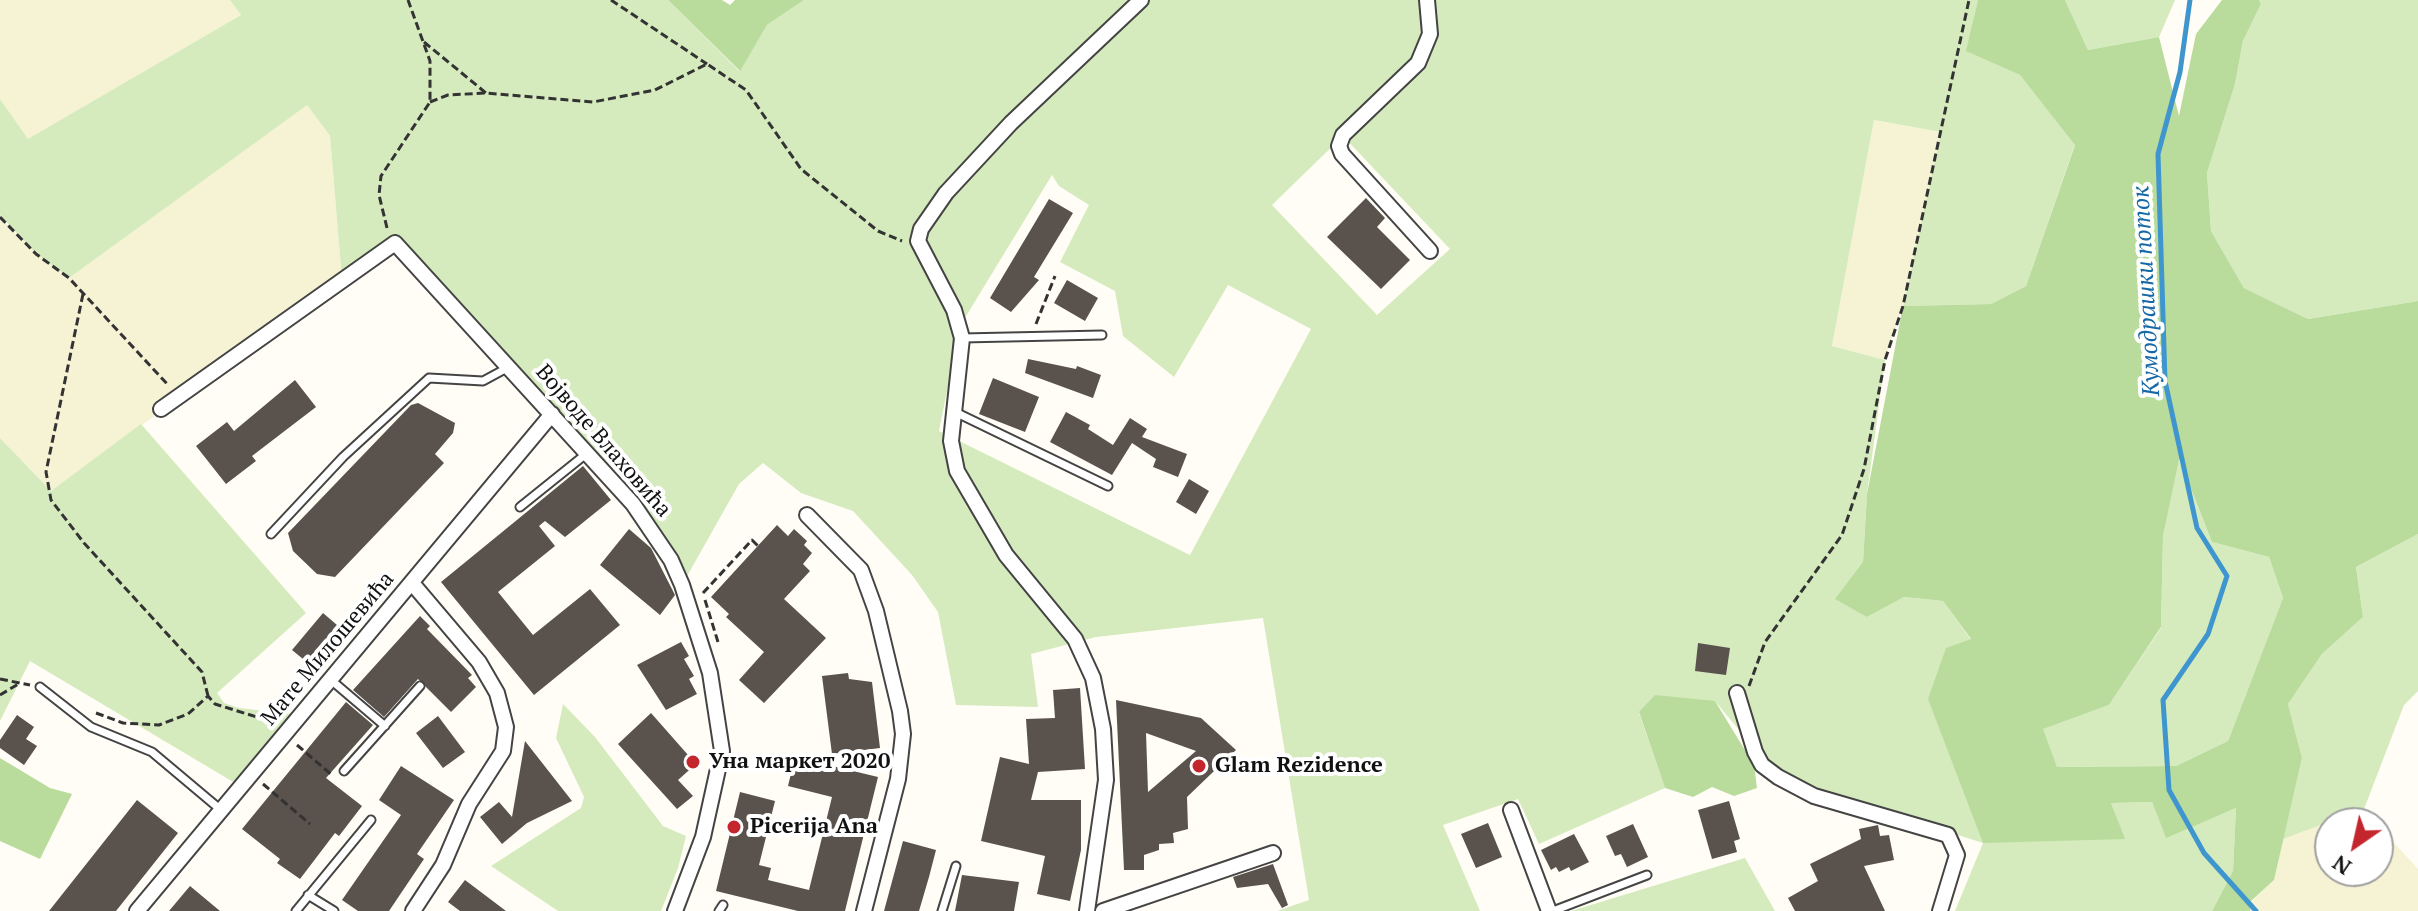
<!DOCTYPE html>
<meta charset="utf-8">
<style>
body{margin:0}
#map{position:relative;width:2418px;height:911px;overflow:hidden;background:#fffdf5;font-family:"PT Serif",serif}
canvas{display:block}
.north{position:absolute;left:2314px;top:807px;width:80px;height:80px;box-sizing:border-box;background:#fff;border:2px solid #a0a0a0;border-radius:50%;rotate:214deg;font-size:22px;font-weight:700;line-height:32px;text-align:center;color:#111}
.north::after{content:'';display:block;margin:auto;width:28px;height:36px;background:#c4262e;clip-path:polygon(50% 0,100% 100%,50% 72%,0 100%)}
</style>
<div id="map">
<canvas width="2418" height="911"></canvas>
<div class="north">N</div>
</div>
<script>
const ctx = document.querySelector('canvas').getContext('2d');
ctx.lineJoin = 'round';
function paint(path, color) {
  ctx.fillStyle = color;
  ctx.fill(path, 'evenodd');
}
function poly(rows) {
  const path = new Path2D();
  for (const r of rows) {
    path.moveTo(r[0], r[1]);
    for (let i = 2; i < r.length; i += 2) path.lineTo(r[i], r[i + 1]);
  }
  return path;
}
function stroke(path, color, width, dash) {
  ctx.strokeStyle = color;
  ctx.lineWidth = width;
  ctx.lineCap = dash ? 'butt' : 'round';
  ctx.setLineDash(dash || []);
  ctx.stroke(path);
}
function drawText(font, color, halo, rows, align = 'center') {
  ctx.font = font + ' "PT Serif",serif';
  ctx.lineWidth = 8;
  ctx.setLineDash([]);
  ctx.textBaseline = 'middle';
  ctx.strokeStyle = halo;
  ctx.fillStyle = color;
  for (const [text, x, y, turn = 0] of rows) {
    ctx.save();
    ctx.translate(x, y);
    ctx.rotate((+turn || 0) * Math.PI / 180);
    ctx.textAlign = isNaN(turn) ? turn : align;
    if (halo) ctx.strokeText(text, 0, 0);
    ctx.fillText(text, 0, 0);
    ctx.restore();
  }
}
paint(poly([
 [0,0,230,0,241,15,28,140,0,99],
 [306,104,330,136,342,280,51,491,0,438,0,217,36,254,69,278],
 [1874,120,1941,132,1903,306,1885,360,1832,346],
 [2364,809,2376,823,2330,823,2330,871,2378,871,2378,825,2418,869,2418,911,2250,911,2251,902,2274,880,2283,839]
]), '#f6f3d4');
paint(poly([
 [230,0,668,0,739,71,767,25,804,0,1978,0,1967,51,2020,75,2075,144,2026,286,1991,304,1903,306,1941,132,1874,120,1832,346,1885,360,1867,494,1863,562,1867,617,1904,597,1943,601,1971,640,1928,699,2124,839,2111,803,2152,802,2166,837,2236,808,2233,871,2212,911,1955,911,1983,843,1778,777,1715,701,1639,713,1665,788,1539,844,1518,799,1443,825,1480,911,1277,911,1309,900,1263,618,1096,637,1031,654,1038,707,956,705,938,612,912,575,853,511,801,493,763,463,739,484,682,585,656,536,395,243,342,280,330,136,307,105,69,278,36,254,0,215,0,99,28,139,241,15],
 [1343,136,1450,249,1377,315,1272,205],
 [1052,175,1059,186,1089,205,1060,262,1115,291,1123,336,1174,377,1228,285,1311,329,1190,555,939,431,960,326],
 [2065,0,2175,0,2159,37,2088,50],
 [2259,0,2418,0,2418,301,2308,319,2244,288,2211,231,2207,173,2235,84,2243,41,2261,4],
 [141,424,306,613,217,693,224,703,239,708,292,714,235,783,30,661,0,721,0,438,51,491],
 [2178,458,2212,542,2269,557,2283,598,2228,741,2176,766,2057,767,2042,729,2109,705,2161,628,2163,536],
 [2418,534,2418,691,2404,705,2364,809,2283,839,2302,758,2288,704,2322,654,2363,617,2356,567],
 [563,704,595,737,663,826,686,836,678,868,661,911,558,911,491,866,581,808,584,797,556,738],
 [1745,858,1775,911,1571,911]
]), '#d5ebbd');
paint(poly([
 [668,0,722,0,730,5,735,0,804,0,767,25,740,71],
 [1978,0,2065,0,2088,50,2159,37,2179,116,2196,34,2222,0,2259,0,2261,4,2243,41,2235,84,2207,173,2211,231,2244,288,2308,319,2418,301,2418,534,2356,567,2363,617,2322,654,2288,704,2302,758,2274,880,2251,901,2250,911,2212,911,2233,871,2236,808,2166,838,2152,802,2111,803,2125,839,1983,843,1928,699,1946,648,1971,639,1943,601,1904,597,1867,617,1835,599,1863,562,1867,494,1903,306,1991,304,2026,286,2075,145,2020,75,1966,51],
 [2179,459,2212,542,2269,557,2283,598,2228,741,2176,766,2057,767,2043,729,2109,705,2161,627,2163,536],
 [1655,695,1715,701,1754,765,1757,788,1734,796,1712,787,1693,797,1665,788,1639,712],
 [0,758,50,788,72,794,40,859,0,841]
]), '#b9dc9c');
stroke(poly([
 [2190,0,2180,72,2158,154,2165,381,2197,528,2227,576,2208,634,2163,700,2169,790,2204,853,2256,911]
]), '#3f96cf', 5);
paint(poly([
 [1366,198,1385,218,1377,227,1410,260,1381,289,1327,237],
 [1049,199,1073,213,1034,277,1039,280,1011,312,990,298],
 [1067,280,1098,298,1085,321,1054,303],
 [1028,359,1076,369,1077,366,1101,375,1093,398,1025,373],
 [993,378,1039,397,1025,432,979,414],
 [295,380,316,407,252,456,256,461,226,484,196,446,227,422,234,431],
 [418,403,455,423,453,433,435,454,444,463,335,577,317,574,293,551,288,533,411,405],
 [1066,412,1090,425,1088,429,1113,445,1130,418,1147,429,1142,437,1187,454,1178,477,1153,467,1156,459,1132,443,1112,475,1050,442],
 [583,466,611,500,565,537,545,521,539,526,555,546,498,592,533,635,590,589,620,625,534,695,441,582],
 [1189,479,1209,491,1196,514,1176,502],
 [777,525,788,536,794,529,807,541,804,545,812,553,803,564,810,571,784,599,826,638,764,703,739,680,764,652,726,617,729,614,711,597],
 [629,529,651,548,675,595,660,615,600,565],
 [323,613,344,631,314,668,292,650],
 [420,616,430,626,427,629,472,675,468,678,476,687,451,712,418,679,384,717,353,690],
 [681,642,689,656,684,659,694,676,689,679,697,694,666,710,637,665],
 [1698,643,1730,648,1726,675,1695,671],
 [848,673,849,679,872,682,880,748,832,754,822,676],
 [1080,688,1085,769,1038,772,1031,800,1081,800,1081,850,1070,901,1037,894,1045,856,981,841,1000,757,1029,764,1026,719,1055,718,1053,690],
 [1116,700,1201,718,1236,750,1187,797,1188,829,1173,833,1174,843,1159,844,1159,850,1144,855,1144,870,1124,870],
 [1146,733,1196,751,1148,792],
 [346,702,373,725,326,778,362,806,339,836,335,833,300,879,277,863,280,859,242,829],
 [651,713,696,764,678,780,693,796,677,809,618,744],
 [17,715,34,727,26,739,37,746,24,765,0,748,0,740],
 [438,716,465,752,443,768,416,733],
 [525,741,572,801,527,823,502,844,480,817,499,802,512,817],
 [795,757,878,777,845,911,798,911,716,891,740,792,775,801,759,865,771,868,768,880,809,890,832,797,788,786],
 [401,766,454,800,417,854,424,859,389,911,358,911,342,900,401,815,379,800],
 [137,800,178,833,116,911,49,911],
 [1729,801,1740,839,1734,841,1737,852,1712,859,1698,810],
 [1488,823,1502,857,1476,868,1461,834],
 [1633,824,1648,857,1627,867,1621,854,1615,856,1606,836],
 [1878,825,1880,836,1889,835,1894,860,1864,866,1885,911,1795,911,1788,898,1818,881,1810,864,1861,839,1859,829],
 [1574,834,1589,862,1571,871,1569,867,1559,872,1556,867,1551,870,1541,850],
 [903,841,936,850,929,877,919,911,884,911],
 [1273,864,1288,905,1282,908,1268,884,1237,888,1233,877],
 [962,875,1019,882,1014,911,955,911],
 [465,880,506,911,460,911,448,902],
 [190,886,220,911,169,911]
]), '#5a524d');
const lane = poly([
 [962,338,1102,335],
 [955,412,1108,486],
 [520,507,586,454],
 [271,534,343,457,429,378,483,381,507,368],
 [331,680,385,726],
 [40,687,91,727,152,752,221,810],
 [344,771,420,686],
 [308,895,334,911],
 [296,911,371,820],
 [719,911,723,905],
 [942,911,956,866],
 [1553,911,1647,875]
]);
const street = poly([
 [1427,0,1430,34,1418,63,1343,135,1339,146,1342,154,1430,251],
 [161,409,395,243,633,504,671,560,682,585,710,673,722,751,703,837,675,911],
 [807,515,861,570,876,611,900,711,903,734,898,779,864,911],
 [412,583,479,662,497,693,506,727,503,751,469,804,443,865,413,911],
 [1737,693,1755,752,1762,765,1778,777,1814,796,1948,835,1957,855,1940,911],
 [1511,810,1549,911],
 [137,911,552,414],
 [1087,911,1106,780,1103,729,1093,678,1075,639,1006,555,957,471,951,441,962,338,954,310,918,241,921,229,946,193,1011,123,1141,0],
 [1103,911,1273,853]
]);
stroke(lane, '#444', 11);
stroke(street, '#444', 18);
stroke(poly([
 [611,0,707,64],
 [424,42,486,93],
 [430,102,448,95,486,93,593,102,655,90,707,64,746,90,801,169,878,231,902,241],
 [0,217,36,254,69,278,169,386],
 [387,228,379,195,381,176,430,102,430,61,408,0],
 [83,294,46,472,51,500,84,543,202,672,208,696],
 [1036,324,1055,276],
 [703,593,752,540,758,546],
 [705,600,718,642],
 [0,679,30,685],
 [1749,686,1765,642,1842,535,1864,469,1885,360,1903,306,1969,0],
 [0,695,20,683],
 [96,713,123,723,159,725,188,714,208,696,215,704,276,723],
 [297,745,333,776],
 [263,784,310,824]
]), '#333', 3, [8, 4]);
stroke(lane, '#fff', 7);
stroke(street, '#fff', 14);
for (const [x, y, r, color] of [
 [693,762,8,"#c4262e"],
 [1199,766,8,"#c4262e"],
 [734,827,8,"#c4262e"]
]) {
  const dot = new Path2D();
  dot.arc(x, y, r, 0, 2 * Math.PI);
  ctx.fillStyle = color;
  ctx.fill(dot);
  stroke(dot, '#fff', 3);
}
drawText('22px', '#111', '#fff', [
 ["Војводе Влаховића",603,441,49],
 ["Мате Милошевића",328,649,-50]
]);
drawText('bold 22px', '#111', '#fff', [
 ["Уна маркет 2020",709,762],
 ["Glam Rezidence",1215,766],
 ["Picerija Ana",750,827]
], 'left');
drawText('italic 24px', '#1768a6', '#fff', [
 ["Кумодрашки поток",2147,291,-93]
]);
</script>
